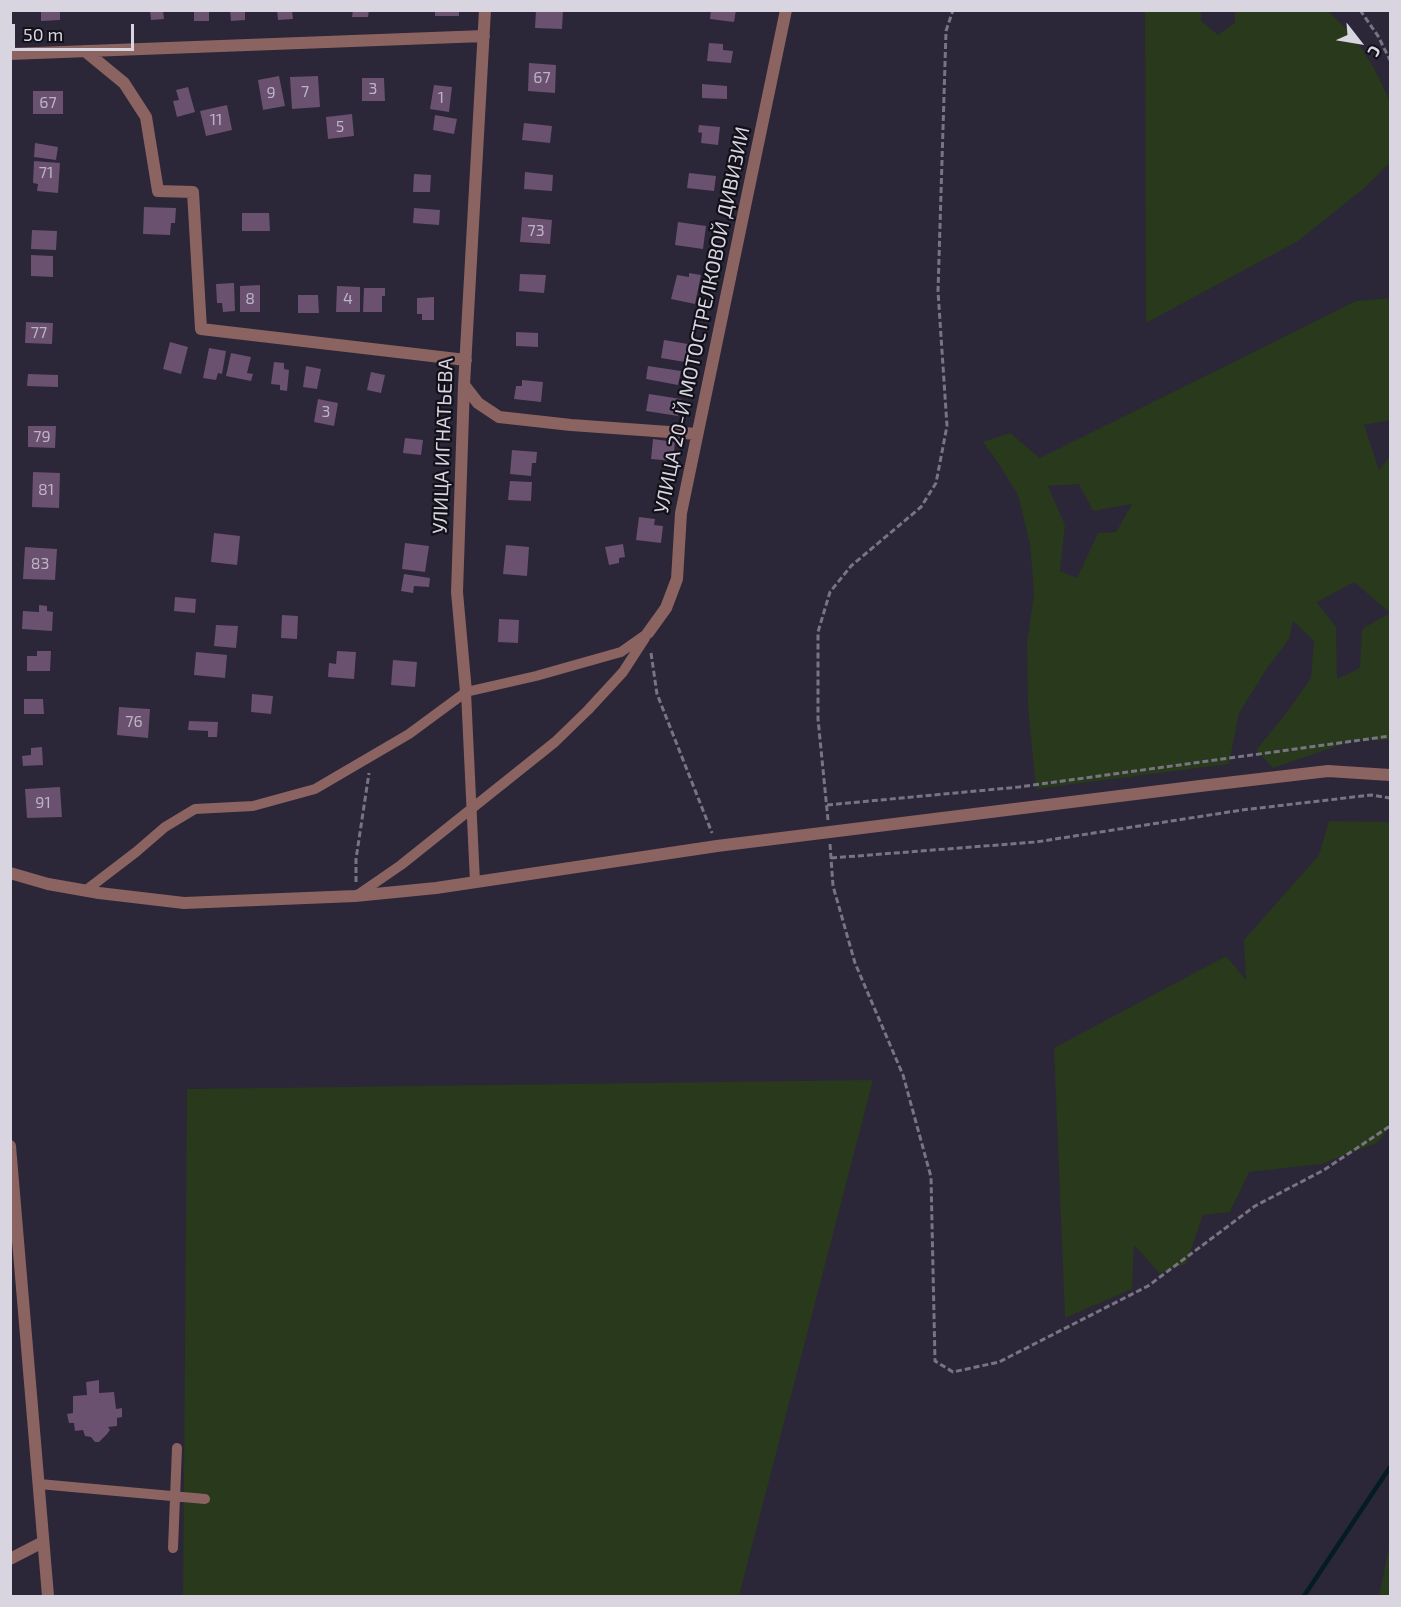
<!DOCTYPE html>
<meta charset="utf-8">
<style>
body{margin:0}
#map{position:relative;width:1401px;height:1607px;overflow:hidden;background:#2b2638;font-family:"Exo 2",sans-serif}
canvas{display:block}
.frame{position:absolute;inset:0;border:12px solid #d8d5e1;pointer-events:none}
.north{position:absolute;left:1329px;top:12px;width:60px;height:60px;-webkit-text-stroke:4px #121018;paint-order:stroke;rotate:121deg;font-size:16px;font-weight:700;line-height:24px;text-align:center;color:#d8d5e1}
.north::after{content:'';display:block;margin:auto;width:21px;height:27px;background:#d8d5e1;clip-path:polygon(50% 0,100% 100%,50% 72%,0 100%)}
.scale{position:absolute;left:12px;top:24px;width:122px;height:27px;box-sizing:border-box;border:3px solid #d8d5e1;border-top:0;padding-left:8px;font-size:18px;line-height:21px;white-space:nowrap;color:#d8d5e1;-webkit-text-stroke:4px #121018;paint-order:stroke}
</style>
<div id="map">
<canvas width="1401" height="1607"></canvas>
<div class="frame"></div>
<div class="north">С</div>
<div class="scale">50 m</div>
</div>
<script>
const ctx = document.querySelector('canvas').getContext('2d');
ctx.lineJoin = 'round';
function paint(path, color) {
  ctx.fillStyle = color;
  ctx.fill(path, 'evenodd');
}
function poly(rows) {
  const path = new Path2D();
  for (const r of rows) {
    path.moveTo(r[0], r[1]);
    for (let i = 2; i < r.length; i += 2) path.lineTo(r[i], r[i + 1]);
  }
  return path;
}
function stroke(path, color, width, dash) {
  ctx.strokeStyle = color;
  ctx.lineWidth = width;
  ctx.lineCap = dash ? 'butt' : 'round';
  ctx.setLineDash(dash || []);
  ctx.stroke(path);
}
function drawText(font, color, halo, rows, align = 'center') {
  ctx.font = font + ' "Exo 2",sans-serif';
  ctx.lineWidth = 4.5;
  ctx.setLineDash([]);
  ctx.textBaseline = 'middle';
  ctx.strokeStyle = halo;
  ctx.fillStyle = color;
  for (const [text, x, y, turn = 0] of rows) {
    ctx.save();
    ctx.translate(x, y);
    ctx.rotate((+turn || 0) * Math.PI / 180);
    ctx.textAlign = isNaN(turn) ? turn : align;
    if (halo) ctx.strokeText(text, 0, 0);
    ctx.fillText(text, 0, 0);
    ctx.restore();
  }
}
paint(poly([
 [1145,11,1201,11,1201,21,1218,35,1235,22,1235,11,1328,11,1353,35,1374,68,1390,101,1390,163,1362,190,1298,241,1146,323],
 [1390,298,1390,420,1364,425,1379,470,1390,456,1390,740,1352,741,1273,768,1256,750,1284,716,1311,678,1314,641,1293,621,1289,639,1266,670,1239,713,1229,764,1036,789,1028,707,1027,643,1034,594,1030,544,1018,495,997,461,983,442,1010,433,1040,458,1356,301],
 [1079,484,1093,511,1132,504,1116,532,1098,533,1077,578,1060,571,1065,525,1048,486],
 [1354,582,1390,613,1362,629,1360,668,1337,679,1336,627,1317,602],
 [1329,821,1390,822,1390,1127,1377,1143,1321,1164,1249,1172,1230,1212,1203,1215,1186,1264,1159,1273,1134,1245,1132,1289,1065,1318,1054,1048,1226,956,1246,980,1244,940,1319,855],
 [873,1080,739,1596,183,1596,187,1089],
 [1390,1542,1390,1596,1379,1596]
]), '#28391c');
stroke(poly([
 [1304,1596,1390,1467]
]), '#031d22', 4.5);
paint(poly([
 [41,10,60,10,60,20,41,21],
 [150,10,163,10,164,19,151,20],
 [194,10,209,10,209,21,194,21],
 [230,10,245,10,245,20,231,21],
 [277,10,292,10,293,19,278,20],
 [353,10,369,10,368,17,352,17],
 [435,10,459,10,459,16,435,16],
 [536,10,563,10,562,29,535,28],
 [711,10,736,10,734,22,710,19],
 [709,43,723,44,723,50,733,51,731,63,707,61],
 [529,63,556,65,555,93,528,91],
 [279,76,285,106,263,110,258,80],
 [318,76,320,107,292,109,290,77],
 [362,78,384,78,385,101,362,101],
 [702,84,727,86,727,99,702,98],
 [434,85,452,87,449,112,430,109],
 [188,87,195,112,177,117,173,101,179,100,176,90],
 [33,91,63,91,63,114,33,114],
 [227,105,232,130,206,136,200,111],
 [352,114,354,136,328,139,326,117],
 [435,115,457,119,454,134,433,130],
 [524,123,552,126,550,143,522,140],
 [699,125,720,127,718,145,701,143,702,133,698,132],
 [35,143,58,147,56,160,34,157],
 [34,161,60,163,58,193,37,191,38,184,33,183],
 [525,172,553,175,552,191,524,189],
 [689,173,716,176,714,191,687,188],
 [414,174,431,175,430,192,413,192],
 [144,207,176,208,175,223,171,223,170,235,143,234],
 [414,208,440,210,439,225,413,223],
 [242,213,269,213,270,231,242,231],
 [522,217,552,220,550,244,520,242],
 [678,222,706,226,703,249,675,245],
 [32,230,57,231,56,250,31,249],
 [31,255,53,256,53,277,31,276],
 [689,273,701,275,695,304,671,299,677,275,689,277],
 [520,274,546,275,544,293,519,291],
 [234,283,235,311,223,312,222,303,217,303,216,284],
 [260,285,260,312,240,312,240,286],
 [337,286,360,287,360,312,336,312],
 [364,288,385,288,385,296,382,296,382,312,363,312],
 [298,295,318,295,319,313,298,313],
 [434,297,434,320,422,320,422,314,417,314,417,298],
 [26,322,53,323,52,344,25,343],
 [516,332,538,333,538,347,516,346],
 [664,340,688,344,685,362,661,358],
 [170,342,188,347,181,374,163,369],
 [209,348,226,351,222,374,218,373,216,380,203,378],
 [231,353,251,357,247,373,253,374,251,381,226,376],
 [274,362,284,363,284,369,289,370,287,391,280,390,280,385,271,384],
 [306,366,321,369,317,389,303,387],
 [648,366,681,371,678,385,646,379],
 [371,372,385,375,381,393,367,390],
 [28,374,58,375,58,387,27,386],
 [522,380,543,382,541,402,514,399,516,386,522,386],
 [649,394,681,399,678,416,646,411],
 [318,399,338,403,334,426,314,422],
 [28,426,56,426,55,448,28,447],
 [405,438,423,440,421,455,403,453],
 [653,439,675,442,673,461,651,459],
 [512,450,537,452,536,463,532,463,531,476,510,474],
 [33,472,60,473,59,508,32,507],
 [510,481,532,482,531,501,508,500],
 [639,517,655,519,654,525,663,526,661,543,636,540],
 [214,533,240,536,237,565,211,562],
 [405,543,429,546,425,572,402,569],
 [623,544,625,557,619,558,619,563,609,565,605,547],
 [506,545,529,547,527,576,503,574],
 [25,547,57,549,55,580,23,579],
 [404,574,430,578,429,587,414,586,413,593,401,591],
 [175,597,196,599,195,613,174,611],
 [39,605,47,606,47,611,53,612,52,631,22,629,23,611,39,612],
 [282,615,298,616,297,639,281,638],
 [499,619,519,620,518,643,498,642],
 [216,625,238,626,236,648,214,646],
 [37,651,51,651,50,671,27,671,27,656,37,656],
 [337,651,356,652,354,679,328,677,329,663,336,664],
 [196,652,227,655,225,678,194,675],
 [393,660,417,662,415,687,391,685],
 [252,694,273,696,271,714,251,712],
 [24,699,43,699,44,714,24,714],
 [119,707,150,709,148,738,117,735],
 [189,721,218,722,217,737,208,737,208,731,188,730],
 [42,747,43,765,23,766,22,756,31,755,31,748],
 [60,787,62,817,27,818,25,789],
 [99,1380,99,1393,114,1392,116,1409,122,1408,122,1417,117,1418,117,1426,108,1427,110,1430,107,1434,99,1442,95,1442,91,1437,85,1436,83,1430,75,1431,74,1423,69,1423,67,1414,73,1413,73,1396,87,1395,86,1382]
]), '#69516f');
stroke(poly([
 [1360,10,1378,36,1390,60],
 [651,653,657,694,712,833],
 [827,805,1019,787,1390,736],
 [828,820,818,719,818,632,830,592,851,566,921,507,936,483,947,426,938,291,946,31,953,10],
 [830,844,833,886,855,963,903,1075,931,1177,935,1361,953,1372,999,1362,1148,1286,1255,1206,1324,1170,1390,1126],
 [831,858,1036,842,1242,810,1371,795,1390,798],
 [356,882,356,859,369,773]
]), '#787483', 3, [6, 3]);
stroke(poly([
 [466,692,475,882],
 [85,891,136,852,165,827,195,809,253,806,315,789,409,734,466,692,536,676,621,652,648,633],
 [356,896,401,865,555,742,588,710,623,672,645,638],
 [39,1484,205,1499],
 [173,1548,177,1448]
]), '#8b6361', 10);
stroke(poly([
 [85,51,124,83,146,117,158,191,193,192,201,329,466,360],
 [10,54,484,36],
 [464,385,478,403,499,417,571,425,697,434],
 [648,633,666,608,677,579,681,513,786,10],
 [466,692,457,592,464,385,485,10],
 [10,1146,48,1596],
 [10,1559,43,1542]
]), '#8b6361', 12);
stroke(poly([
 [10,873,48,884,99,893,184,903,355,896,436,888,717,846,1200,786,1328,771,1390,775]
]), '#8b6361', 12);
drawText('16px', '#bcb4c4', null, [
 ["67",542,78],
 ["3",373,89],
 ["7",305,92],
 ["9",271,93],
 ["1",441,98],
 ["67",48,103],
 ["11",216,120],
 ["5",340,127],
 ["71",46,173],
 ["73",536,231],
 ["8",250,299],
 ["4",348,299],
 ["77",39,333],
 ["3",326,412],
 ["79",42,437],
 ["81",46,490],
 ["83",40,564],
 ["76",134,722],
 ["91",43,803]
]);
drawText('20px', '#d8d5e1', '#121018', [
 ["УЛИЦА 20-Й МОТОСТРЕЛКОВОЙ ДИВИЗИИ",702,320,-78],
 ["УЛИЦА ИГНАТЬЕВА",443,446,-88]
]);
</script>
